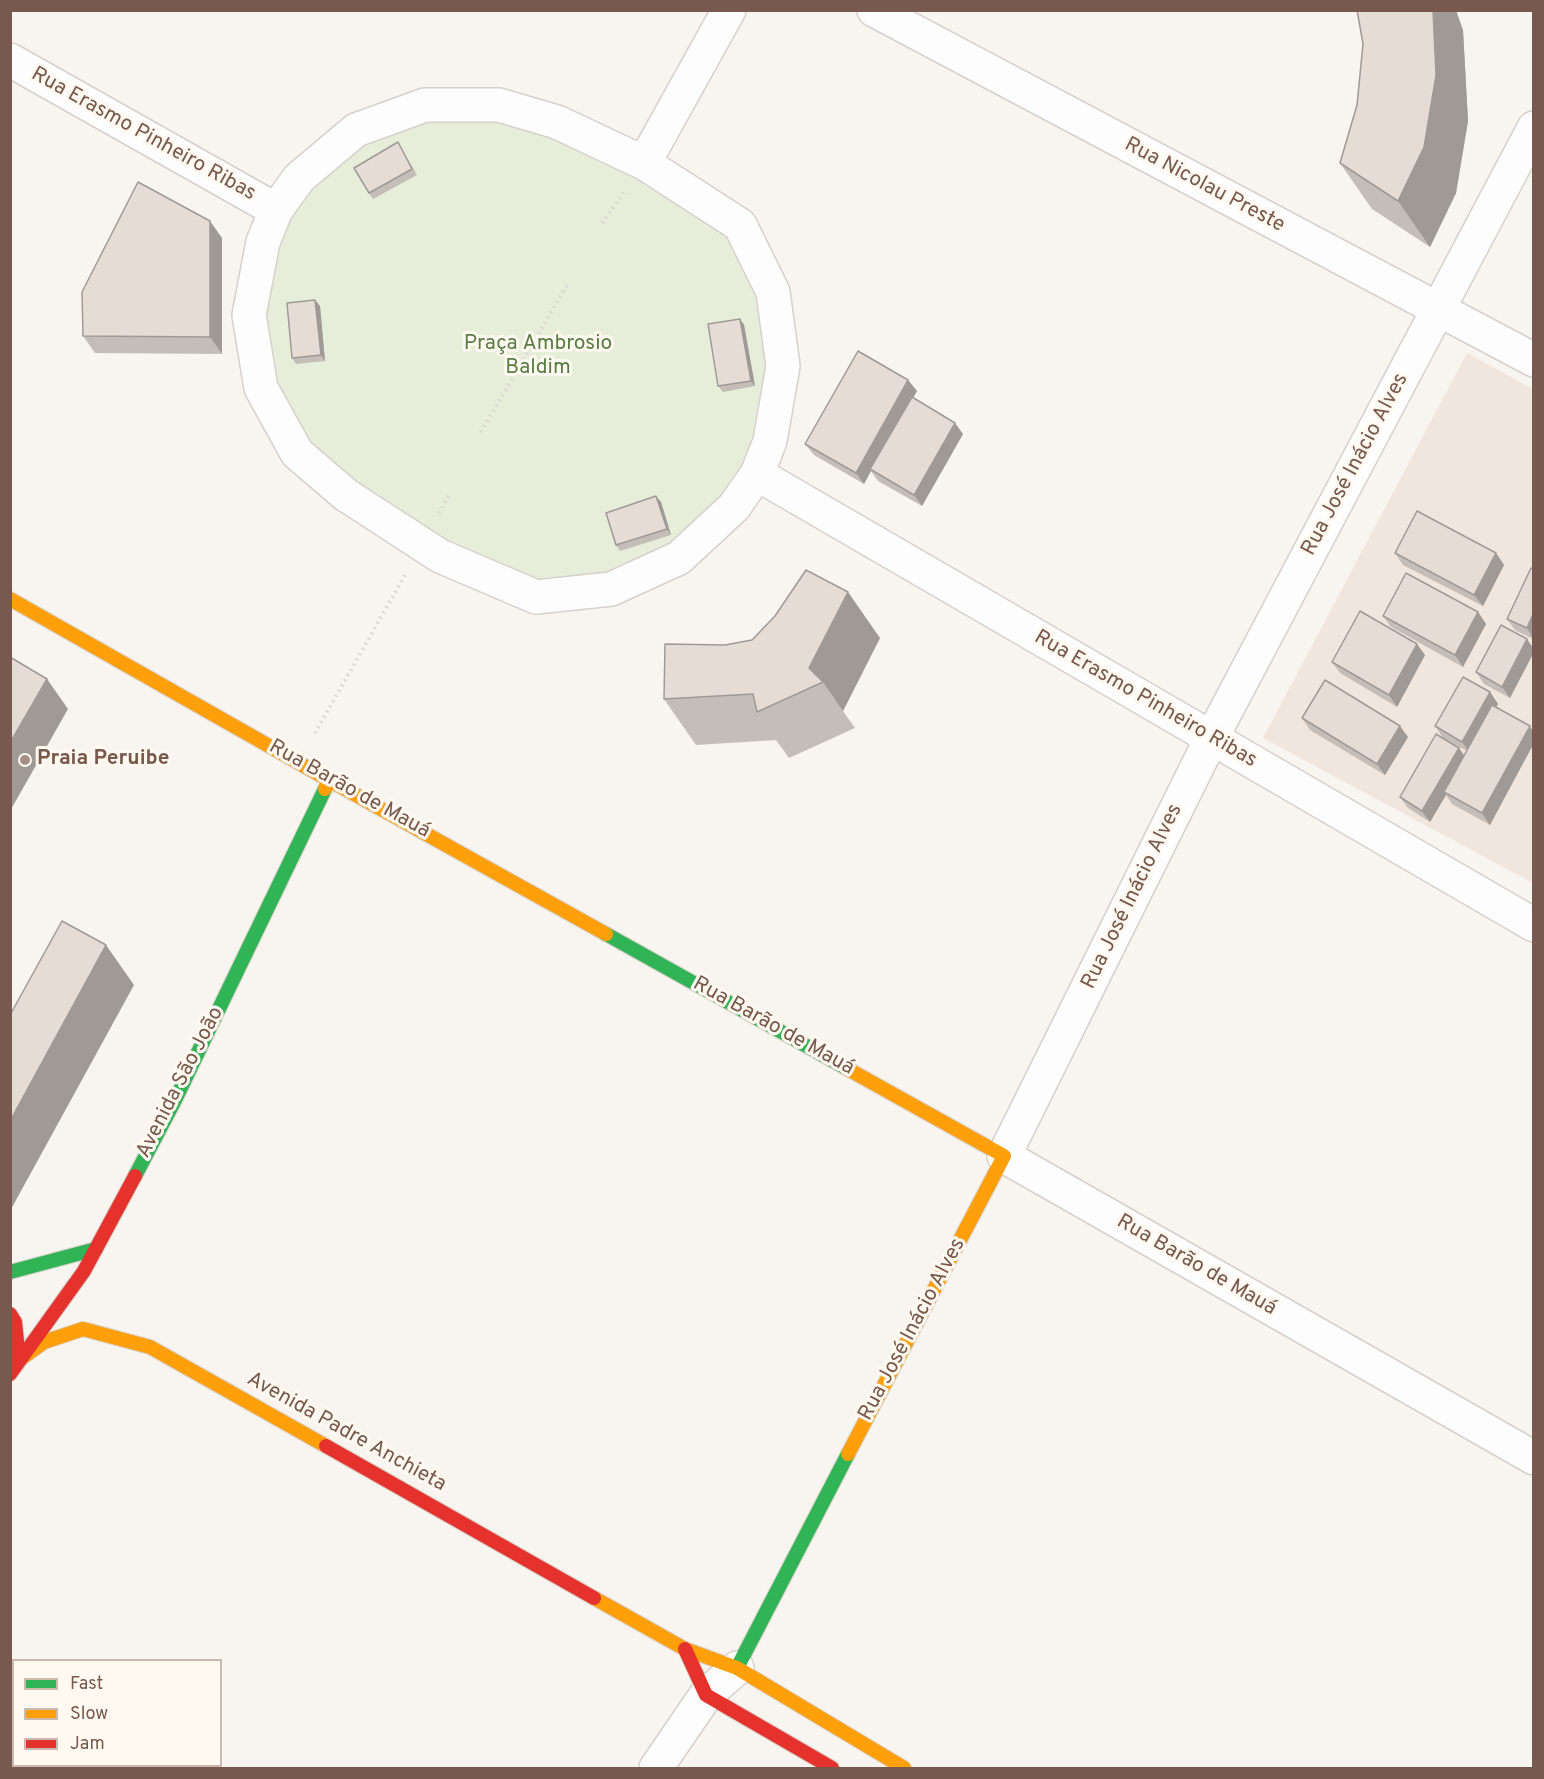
<!DOCTYPE html>
<meta charset="utf-8">
<style>
body{margin:0}
#map{position:relative;width:1544px;height:1779px;overflow:hidden;background:#f8f4ef;font-family:Overpass,sans-serif}
canvas{display:block}
.frame{position:absolute;inset:0;border:12px solid #775a4d;pointer-events:none}
.legend{position:absolute;left:12px;top:1659px;width:210px;height:108px;box-sizing:border-box;background:#fff9f1;border:2px solid #c9b9af;margin:0;padding:8px 10px;list-style:none;font-size:18px;color:#775a4d}
.legend li{display:flex;align-items:center;gap:12px;height:30px}
.legend b{width:30px;border:2px solid #c9b9af}
</style>
<div id="map">
<canvas width="1544" height="1779"></canvas>
<div class="frame"></div>
<ul class="legend">
<li><b style="height:8px;background:#30b455"></b>Fast</li>
<li><b style="height:8px;background:#ff9f0a"></b>Slow</li>
<li><b style="height:8px;background:#e5322d"></b>Jam</li>
</ul>
</div>
<script>
const ctx = document.querySelector('canvas').getContext('2d');
ctx.lineJoin = 'round';
function paint(path, color) {
  ctx.fillStyle = color;
  ctx.fill(path, 'evenodd');
}
function poly(rows) {
  const path = new Path2D();
  for (const r of rows) {
    path.moveTo(r[0], r[1]);
    for (let i = 2; i < r.length; i += 2) path.lineTo(r[i], r[i + 1]);
  }
  return path;
}
function stroke(path, color, width, dash) {
  ctx.strokeStyle = color;
  ctx.lineWidth = width;
  ctx.lineCap = dash ? 'butt' : 'round';
  ctx.setLineDash(dash || []);
  ctx.stroke(path);
}
function drawText(font, color, halo, rows, align = 'center') {
  ctx.font = font + ' Overpass,sans-serif';
  ctx.lineWidth = 6;
  ctx.setLineDash([]);
  ctx.textBaseline = 'middle';
  ctx.strokeStyle = halo;
  ctx.fillStyle = color;
  for (const [text, x, y, turn = 0] of rows) {
    ctx.save();
    ctx.translate(x, y);
    ctx.rotate((+turn || 0) * Math.PI / 180);
    ctx.textAlign = isNaN(turn) ? turn : align;
    if (halo) ctx.strokeText(text, 0, 0);
    ctx.fillText(text, 0, 0);
    ctx.restore();
  }
}
paint(poly([
 [1467,353,1533,389,1533,883,1263,738]
]), '#f1e6dd');
paint(poly([
 [428,119,497,119,551,136,638,176,728,234,759,296,769,367,756,437,745,467,723,498,671,546,607,576,538,582,447,544,354,484,308,444,274,384,264,315,276,246,289,217,310,188,363,143]
]), '#e6eeda');
const street = poly([
 [874,10,1534,360],
 [10,60,276,210],
 [425,105,499,105,557,122,644,163,740,225,773,292,783,366,770,441,757,474,734,507,679,558,611,589,536,597,440,556,346,495,297,453,261,388,249,315,263,242,276,210,299,178,356,130,425,105],
 [1534,128,1211,739,1004,1156,1534,1458],
 [644,163,729,10],
 [757,474,1534,925],
 [656,1768,706,1695,737,1668]
]);
const fast = poly([
 [606,934,846,1068],
 [135,1176,175,1100,325,789],
 [10,1272,96,1249],
 [737,1668,848,1454]
]);
const slow = poly([
 [10,599,329,780,325,789],
 [329,780,606,934],
 [846,1068,1004,1156,848,1454],
 [19,1360,44,1342,83,1329,150,1347,326,1446],
 [594,1598,685,1649,737,1668,904,1768]
]);
const jam = poly([
 [10,1314,15,1322,19,1360],
 [10,1374,84,1271,135,1176],
 [326,1446,594,1598],
 [685,1649,706,1695,832,1768]
]);
stroke(street, '#d7d0cb', 36);
stroke(fast, '#d8d0ca', 16);
stroke(slow, '#d8d0ca', 16);
stroke(jam, '#d8d0ca', 16);
stroke(poly([
 [602,223,624,192],
 [481,432,567,285],
 [439,513,449,495],
 [315,733,405,575]
]), '#dad3d0', 4, [1.5, 4.5]);
stroke(street, '#fefdfd', 33);
stroke(fast, '#30b455', 14);
stroke(slow, '#ff9f0a', 14);
stroke(jam, '#e5322d', 14);
paint(poly([
 [1463,30,1468,121,1456,193,1430,247,1372,209,1340,163,1357,105],
 [398,142,417,175,373,199,369,193],
 [222,238,222,354,95,353,83,336],
 [320,306,325,361,296,364,292,358],
 [740,319,744,325,755,386,723,392,718,386],
 [908,380,917,391,913,398,963,434,922,506,878,481,871,471,864,484,814,455,805,444],
 [661,502,671,535,620,551,616,545],
 [1395,553,1496,553,1504,565,1483,606,1403,565],
 [1533,569,1533,639,1515,630,1507,619],
 [1478,612,1486,624,1463,667,1391,627,1383,616],
 [1501,625,1510,698,1484,684,1476,672],
 [880,638,843,711,855,728,789,758,776,740,696,745,664,699,725,645],
 [1425,655,1397,707,1340,673,1332,662],
 [1490,692,1498,704,1496,707,1490,825,1452,804,1446,795,1430,822,1408,808,1400,797,1459,748,1464,755,1467,751,1443,738,1435,726],
 [1302,718,1408,737,1385,775,1310,730]
]), '#c5bdb8');
paint(poly([
 [1433,10,1456,10,1463,30,1468,121,1456,193,1430,247,1398,201],
 [210,221,222,238,222,354,210,337],
 [315,300,320,306,325,361,321,355],
 [740,319,744,325,755,386,751,381],
 [908,380,917,391,872,470,870,469,871,471,864,484,856,473],
 [955,423,963,434,922,506,914,495],
 [656,496,661,502,671,535,667,529],
 [1496,553,1504,565,1483,606,1474,595],
 [848,592,880,638,843,711,823,682,809,668],
 [1478,612,1486,624,1463,667,1455,655],
 [1533,614,1533,638,1527,628],
 [1527,639,1533,648,1533,654,1510,698,1502,687],
 [1417,644,1425,655,1397,707,1389,695],
 [47,679,68,709,10,811,10,743],
 [1490,692,1498,704,1471,754,1462,742],
 [1400,726,1408,737,1385,775,1377,764],
 [1530,726,1533,732,1533,745,1490,825,1482,813],
 [1459,748,1467,760,1444,792,1446,795,1430,822,1422,811],
 [106,945,134,985,10,1211,10,1121]
]), '#a09a96');
const building = poly([
 [1357,10,1433,10,1436,75,1424,147,1398,201,1340,163,1357,105,1363,44,1357,10],
 [398,142,412,169,369,193,354,168,398,142],
 [138,182,210,221,210,337,83,336,82,292,138,182],
 [315,300,321,355,292,358,287,303,315,300],
 [740,319,751,381,718,386,708,324,740,319],
 [858,351,908,380,856,473,805,444,858,351],
 [912,397,955,423,914,495,870,469,912,397],
 [656,496,667,529,616,545,606,513,656,496],
 [1417,511,1496,553,1474,595,1395,553,1417,511],
 [1531,568,1533,569,1533,614,1527,628,1507,619,1531,568],
 [806,570,848,592,809,668,823,682,757,712,753,694,664,699,665,644,725,645,752,640,775,616,806,570],
 [1406,573,1478,612,1455,655,1383,616,1406,573],
 [1360,611,1417,644,1389,695,1332,662,1360,611],
 [1501,625,1527,639,1502,687,1476,672,1501,625],
 [10,657,47,679,10,743,10,657],
 [1463,677,1490,692,1462,742,1435,726,1463,677],
 [1325,680,1400,726,1377,764,1302,718,1325,680],
 [1492,705,1530,726,1482,813,1444,792,1492,705],
 [1436,734,1459,748,1422,811,1400,797,1436,734],
 [62,921,106,945,10,1121,10,1015,62,921]
]);
paint(building, '#e5dcd6');
stroke(building, '#a09a96', 1.5);
for (const [x, y, r, color] of [
 [25,760,6,"#a49086"]
]) {
  const dot = new Path2D();
  dot.arc(x, y, r, 0, 2 * Math.PI);
  ctx.fillStyle = color;
  ctx.fill(dot);
  stroke(dot, '#fff9f1', 2);
}
drawText('21px', '#775a4d', '#fff9f1', [
 ["Rua Erasmo Pinheiro Ribas",143,135,29],
 ["Rua Nicolau Preste",1204,186,28],
 ["Rua José Inácio Alves",1356,465,-62],
 ["Rua Erasmo Pinheiro Ribas",1145,700,30],
 ["Rua Barão de Mauá",349,790,29],
 ["Rua José Inácio Alves",1133,897,-64],
 ["Rua Barão de Mauá",773,1027,29],
 ["Avenida São João",181,1083,-63],
 ["Rua Barão de Mauá",1196,1266,30],
 ["Rua José Inácio Alves",913,1330,-62],
 ["Avenida Padre Anchieta",346,1433,29]
]);
drawText('21px', '#597d45', '#fff9f1', [
 ["Praça Ambrosio",538,345],
 ["Baldim",538,369]
]);
drawText('bold 21px', '#775a4d', '#fff9f1', [
 ["Praia Peruibe",37,760]
], 'left');
</script>
